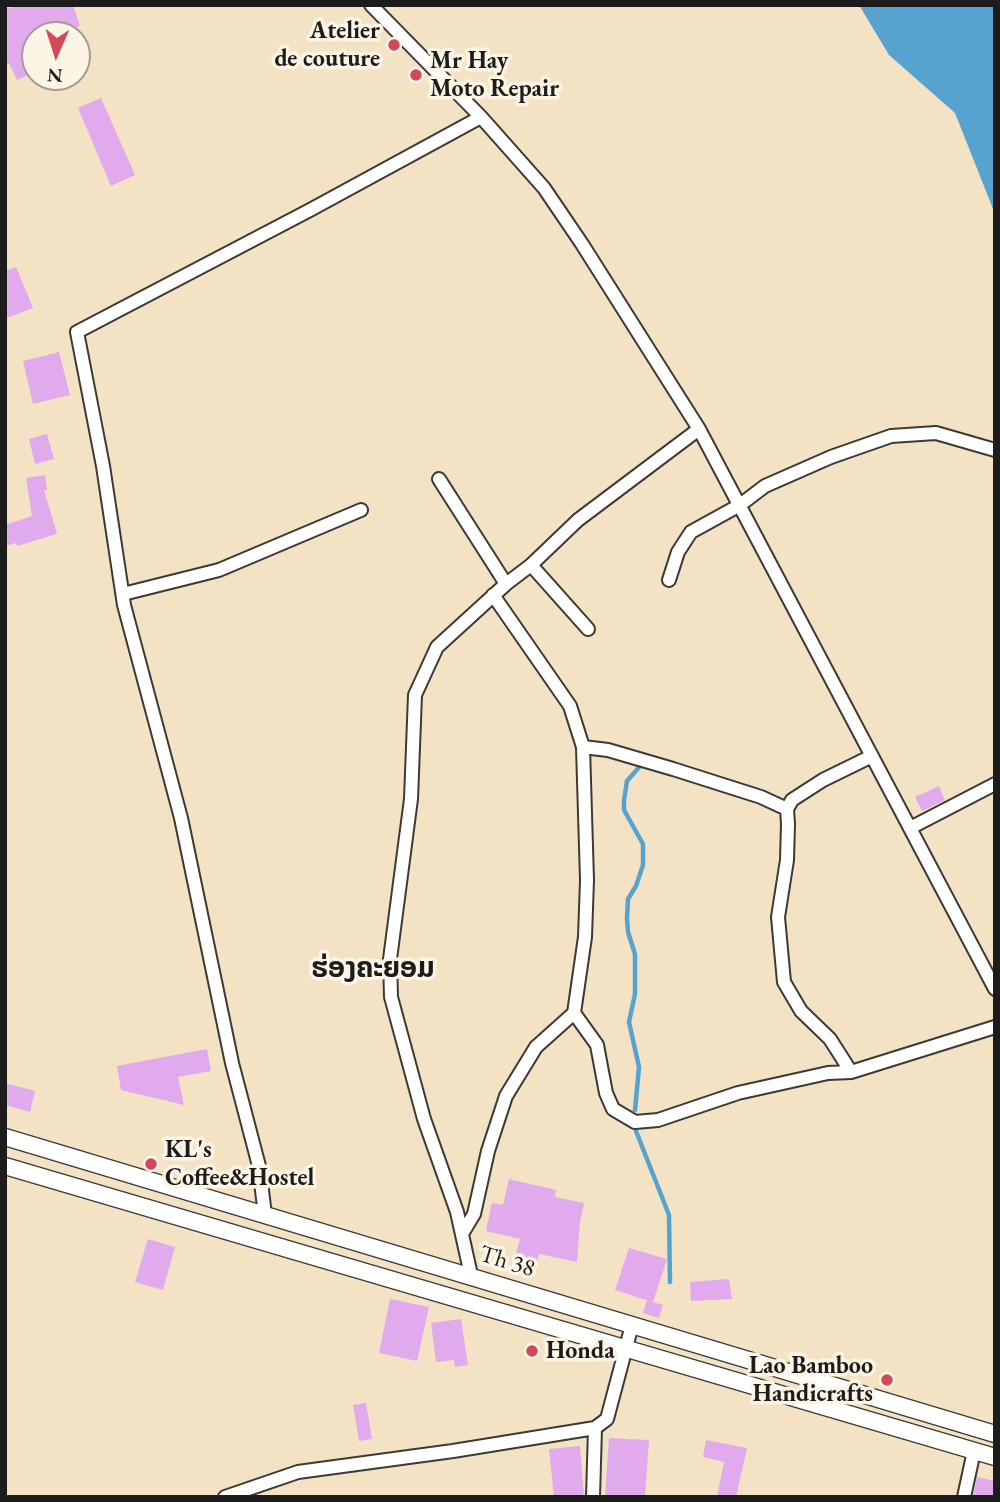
<!DOCTYPE html>
<meta charset="utf-8">
<style>
body{margin:0}
#map{position:relative;width:1000px;height:1502px;overflow:hidden;background:#f4e2c5;font-family:"EB Garamond",serif}
canvas{display:block}
.frame{position:absolute;inset:0;border:7px solid #1c1c1c;pointer-events:none}
.north{position:absolute;left:21px;top:21px;width:70px;height:70px;box-sizing:border-box;background:#fcf5e5;border:2px solid #a29e95;border-radius:50%;rotate:183deg;font-size:19px;font-weight:700;line-height:28px;text-align:center;color:#1c1c1c}
.north::after{content:'';display:block;margin:auto;width:24px;height:32px;background:#d1495b;clip-path:polygon(50% 0,100% 100%,50% 72%,0 100%)}
</style>
<div id="map">
<canvas width="1000" height="1502"></canvas>
<div class="frame"></div>
<div class="north">N</div>
</div>
<script>
const ctx = document.querySelector('canvas').getContext('2d');
ctx.lineJoin = 'round';
function paint(path, color) {
  ctx.fillStyle = color;
  ctx.fill(path, 'evenodd');
}
function poly(rows) {
  const path = new Path2D();
  for (const r of rows) {
    path.moveTo(r[0], r[1]);
    for (let i = 2; i < r.length; i += 2) path.lineTo(r[i], r[i + 1]);
  }
  return path;
}
function stroke(path, color, width, dash) {
  ctx.strokeStyle = color;
  ctx.lineWidth = width;
  ctx.lineCap = dash ? 'butt' : 'round';
  ctx.setLineDash(dash || []);
  ctx.stroke(path);
}
function drawText(font, color, halo, rows, align = 'center') {
  ctx.font = font + ' "EB Garamond","Noto Sans Lao",serif';
  ctx.lineWidth = 7;
  ctx.setLineDash([]);
  ctx.textBaseline = 'middle';
  ctx.strokeStyle = halo;
  ctx.fillStyle = color;
  for (const [text, x, y, turn = 0] of rows) {
    ctx.save();
    ctx.translate(x, y);
    ctx.rotate((+turn || 0) * Math.PI / 180);
    ctx.textAlign = isNaN(turn) ? turn : align;
    if (halo) ctx.strokeText(text, 0, 0);
    ctx.fillText(text, 0, 0);
    ctx.restore();
  }
}
paint(poly([
 [859,5,995,5,995,214,955,113,889,55]
]), '#57a3d0');
stroke(poly([
 [635,1110,639,1067,629,1022,635,994,635,954,628,932,627,918,628,899,636,886,643,865,643,844,624,810,624,800,627,781,641,765],
 [636,1131,669,1215,670,1282]
]), '#57a3d0', 4.5);
paint(poly([
 [17,5,73,5,80,26,49,35,35,35,35,72,17,80,9,63,5,65,5,10],
 [101,98,135,175,111,186,78,108],
 [16,267,33,308,5,319,5,271],
 [59,352,70,395,33,404,23,361],
 [47,434,54,459,35,464,29,439],
 [45,475,47,490,44,490,57,534,17,546,16,543,5,546,5,525,32,516,26,478],
 [939,786,945,800,922,811,915,797],
 [207,1049,211,1071,178,1077,184,1105,121,1090,117,1066],
 [5,1083,35,1091,30,1112,5,1105],
 [509,1179,556,1190,555,1197,584,1203,580,1222,577,1262,539,1254,537,1262,515,1257,520,1239,486,1231,492,1203,503,1205],
 [148,1239,175,1247,163,1290,135,1282],
 [629,1248,667,1259,653,1302,663,1305,659,1318,643,1313,647,1300,649,1301,615,1290],
 [729,1279,732,1299,691,1301,690,1282],
 [390,1299,429,1307,417,1361,379,1353],
 [461,1319,468,1365,455,1367,454,1360,436,1362,431,1323],
 [366,1403,372,1439,359,1441,353,1405],
 [609,1438,649,1440,645,1497,605,1497],
 [706,1440,747,1448,736,1497,717,1497,724,1462,703,1457],
 [580,1446,584,1496,554,1497,549,1449],
 [977,1477,995,1481,995,1497,973,1497]
]), '#e0aaed');
const minor = poly([
 [371,5,481,117,544,188,582,244,699,429,995,989],
 [439,479,506,584],
 [531,565,588,629],
 [669,580,678,552,691,532,740,505,765,486,831,457,891,436,936,433,995,450],
 [123,594,219,570,361,510],
 [493,595,570,706,583,747,587,880,585,937,574,1013],
 [583,747,608,750,673,769,761,797,787,809],
 [910,828,995,784],
 [851,1072,830,1039,801,1011,784,982,778,917,787,860,788,824,787,809,792,800,823,780,872,756],
 [265,1215,259,1166,232,1063,181,818,124,605,103,466,77,332,310,210,481,117],
 [462,1234,474,1214,488,1151,506,1096,536,1047,574,1013,597,1045,606,1093,613,1109,635,1122,658,1120,738,1093,828,1073,851,1072,995,1027],
 [471,1275,457,1212,424,1119,391,997,390,959,411,799,415,695,437,647,506,584,531,565,578,520,699,429],
 [225,1497,298,1472,453,1451,595,1428,607,1419,632,1325],
 [593,1497,595,1428],
 [964,1497,974,1451]
]);
const tertiary = poly([
 [5,1137,995,1434],
 [5,1166,995,1457]
]);
stroke(minor, '#3c3a35', 16);
stroke(tertiary, '#3c3a35', 19);
stroke(minor, '#fff', 12);
stroke(tertiary, '#fff', 16);
for (const [x, y, r, color] of [
 [394,45,7,"#d1495b"],
 [416,75,7,"#d1495b"],
 [151,1164,7,"#d1495b"],
 [532,1351,7,"#d1495b"],
 [887,1380,7,"#d1495b"]
]) {
  const dot = new Path2D();
  dot.arc(x, y, r, 0, 2 * Math.PI);
  ctx.fillStyle = color;
  ctx.fill(dot);
  stroke(dot, '#fcf5e5', 2.5);
}
drawText('bold 24px', '#1c1c1c', '#fcf5e5', [
 ["Atelier",380,31,"right"],
 ["de couture",380,59,"right"],
 ["Mr Hay",430,61],
 ["Moto Repair",430,89],
 ["KL's",165,1150],
 ["Coffee&Hostel",165,1178],
 ["Honda",546,1351],
 ["Lao Bamboo",873,1366,"right"],
 ["Handicrafts",873,1394,"right"]
], 'left');
drawText('24px', '#1c1c1c', '#fcf5e5', [
 ["Th 38",507,1262,17]
]);
drawText('bold 28px', '#1c1c1c', '#fcf5e5', [
 ["ຮ່ອງຄະຍອມ",373,969]
]);
</script>
